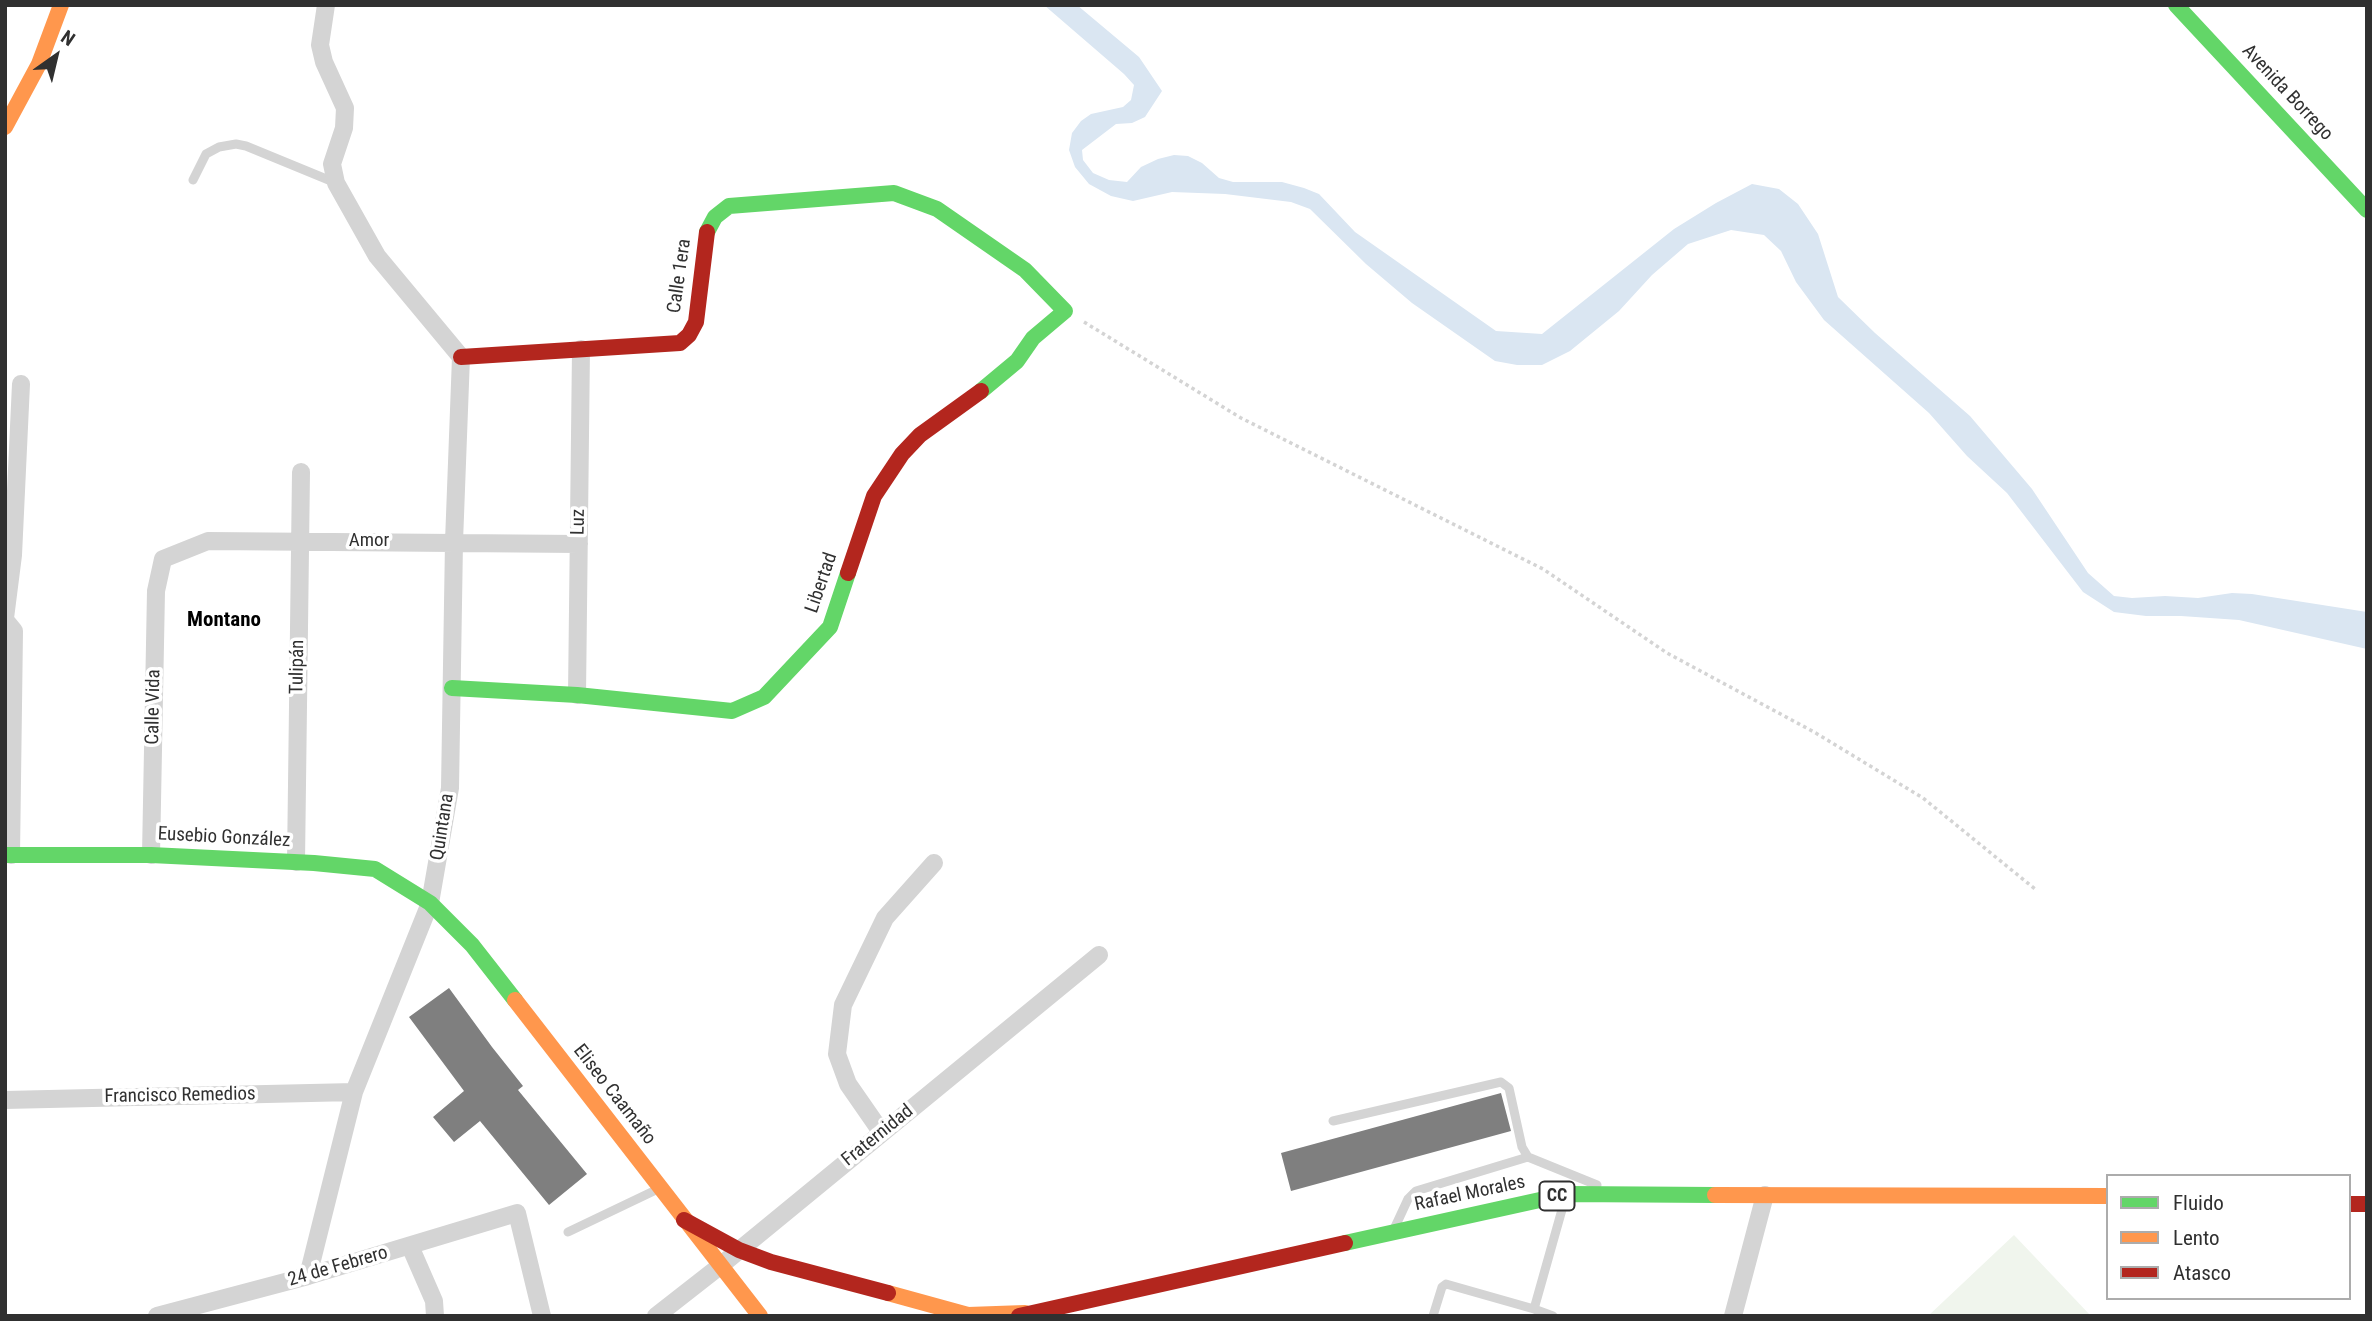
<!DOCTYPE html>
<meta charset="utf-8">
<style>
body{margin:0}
#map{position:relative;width:2372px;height:1321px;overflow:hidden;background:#fff;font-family:"Roboto Condensed",sans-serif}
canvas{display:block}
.frame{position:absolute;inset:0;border:7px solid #303030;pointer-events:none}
.legend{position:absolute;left:2106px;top:1174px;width:245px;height:126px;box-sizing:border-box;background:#fff;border:2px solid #acacac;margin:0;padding:9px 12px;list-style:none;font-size:21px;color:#303030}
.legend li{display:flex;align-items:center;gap:14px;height:35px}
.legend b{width:35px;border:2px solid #acacac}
.north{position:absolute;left:21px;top:21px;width:70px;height:70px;-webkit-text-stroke:5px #fff;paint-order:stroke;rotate:34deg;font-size:19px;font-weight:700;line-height:28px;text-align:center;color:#303030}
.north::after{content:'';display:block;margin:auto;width:24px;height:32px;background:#303030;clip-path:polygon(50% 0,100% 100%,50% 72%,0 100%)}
</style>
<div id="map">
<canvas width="2372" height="1321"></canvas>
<div class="frame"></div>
<ul class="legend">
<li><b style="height:9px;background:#63d668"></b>Fluido</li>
<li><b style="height:9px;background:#ff974d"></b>Lento</li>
<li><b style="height:9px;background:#b3261e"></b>Atasco</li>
</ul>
<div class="north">N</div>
</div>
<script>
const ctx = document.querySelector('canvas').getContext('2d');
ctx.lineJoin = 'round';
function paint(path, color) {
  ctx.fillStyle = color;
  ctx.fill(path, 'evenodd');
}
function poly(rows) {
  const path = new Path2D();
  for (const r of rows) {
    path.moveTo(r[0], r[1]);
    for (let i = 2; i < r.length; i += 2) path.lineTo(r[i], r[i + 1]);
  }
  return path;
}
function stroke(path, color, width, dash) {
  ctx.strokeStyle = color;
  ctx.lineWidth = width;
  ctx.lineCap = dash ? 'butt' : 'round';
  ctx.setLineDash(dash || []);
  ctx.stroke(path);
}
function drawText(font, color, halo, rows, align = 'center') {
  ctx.font = font + ' "Roboto Condensed",sans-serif';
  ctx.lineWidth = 7;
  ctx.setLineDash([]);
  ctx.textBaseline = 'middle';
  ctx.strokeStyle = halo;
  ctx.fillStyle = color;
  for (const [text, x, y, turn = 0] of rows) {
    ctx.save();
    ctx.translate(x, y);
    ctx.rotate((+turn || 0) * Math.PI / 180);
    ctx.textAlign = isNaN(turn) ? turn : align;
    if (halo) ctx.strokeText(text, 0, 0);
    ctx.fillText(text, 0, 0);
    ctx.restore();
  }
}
paint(poly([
 [2014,1235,2091,1316,1928,1316]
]), '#f0f5ed');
paint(poly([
 [1044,5,1077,5,1139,57,1162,91,1145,117,1132,123,1116,124,1082,150,1083,160,1093,173,1109,180,1127,182,1141,167,1158,159,1174,155,1188,156,1202,163,1219,178,1233,182,1282,182,1304,188,1319,194,1355,232,1496,331,1542,334,1674,229,1716,203,1752,184,1779,189,1798,204,1818,234,1838,297,1875,333,1970,416,2032,489,2088,573,2114,596,2132,598,2165,596,2198,598,2232,593,2252,594,2367,612,2367,649,2239,620,2181,616,2146,616,2114,612,2083,592,2007,493,1967,456,1929,413,1824,320,1796,282,1781,251,1764,235,1731,230,1688,244,1652,275,1619,311,1570,351,1542,365,1517,365,1495,361,1412,303,1366,264,1310,209,1291,202,1225,194,1172,192,1133,201,1111,196,1089,184,1075,167,1069,150,1072,133,1081,121,1091,114,1123,107,1131,100,1134,85,1124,74]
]), '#dae6f2');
paint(poly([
 [449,988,492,1047,523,1086,518,1090,587,1174,549,1205,480,1121,454,1142,433,1117,464,1091,409,1017],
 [1501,1093,1511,1131,1291,1191,1281,1153]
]), '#7f7f7f');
stroke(poly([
 [1084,322,1241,418,1543,569,1667,653,1814,732,1923,798,2035,889]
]), '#d4d4d4', 3.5, [3.5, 3.5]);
stroke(poly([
 [193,180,206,154,219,147,236,144,246,146,336,183],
 [1333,1121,1501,1082,1509,1088,1522,1147,1528,1157,1597,1185],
 [1395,1227,1408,1199,1416,1191,1528,1157],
 [568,1232,658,1189],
 [1433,1316,1442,1287,1446,1284,1534,1309],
 [1553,1316,1534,1309,1565,1199]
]), '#d4d4d4', 9);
stroke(poly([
 [5,618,13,555,21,384],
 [5,620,14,631,11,855],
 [577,695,581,349],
 [151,855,156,591,163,559,208,541,579,544],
 [296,862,301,472],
 [5,1100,354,1092],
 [882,1133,848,1084,837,1054,843,1005,885,918,934,863],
 [410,1246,434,1301,435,1316],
 [308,1276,354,1092,430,903,450,788,454,542,461,357,377,256,336,183,332,164,344,128,345,108,324,62,320,45,326,5],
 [157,1316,308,1276,517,1213,542,1316],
 [656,1316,720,1266,1099,955],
 [1733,1316,1765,1195]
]), '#d4d4d4', 18);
stroke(poly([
 [2176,5,2367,210],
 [707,232,715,217,729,206,894,193,937,209,1025,270,1065,311,1033,338,1017,361,981,391],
 [452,688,577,695,732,711,764,697,830,627,848,573],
 [5,855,151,855,314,863,375,869,430,903,472,945,515,1000],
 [1345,1243,1567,1194,1715,1195]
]), '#63d668', 16);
stroke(poly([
 [5,127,39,64,61,5],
 [515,1000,760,1316],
 [1715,1195,2108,1196],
 [888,1293,968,1315,1025,1313]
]), '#ff974d', 16);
stroke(poly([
 [461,357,680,343,689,335,696,322,707,232],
 [848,573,874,496,902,454,920,435,981,391],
 [2349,1204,2367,1204],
 [684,1220,739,1250,771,1262,888,1293],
 [1019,1316,1345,1243]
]), '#b3261e', 16);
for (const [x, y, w] of [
 [1557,1196,35]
]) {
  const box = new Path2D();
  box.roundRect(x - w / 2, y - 14.5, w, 29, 5);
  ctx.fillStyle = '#fff';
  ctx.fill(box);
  stroke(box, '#303030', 2);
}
drawText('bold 18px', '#303030', null, [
 ["CC",1557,1196]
]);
drawText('19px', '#303030', '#fff', [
 ["Avenida Borrego",2287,93,47],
 ["Calle 1era",680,276,-82],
 ["Luz",579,522,-89],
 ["Amor",369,541],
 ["Libertad",822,583,-71],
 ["Tulipán",298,667,-89],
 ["Calle Vida",154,707,-89],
 ["Quintana",443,827,-81],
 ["Eusebio González",224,838,3],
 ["Eliseo Caamaño",614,1095,52],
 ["Francisco Remedios",180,1096,-1],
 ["Fraternidad",878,1136,-39],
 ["Rafael Morales",1470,1194,-12],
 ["24 de Febrero",338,1267,-16]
]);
drawText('bold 21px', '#000', '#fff', [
 ["Montano",224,621]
]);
</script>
